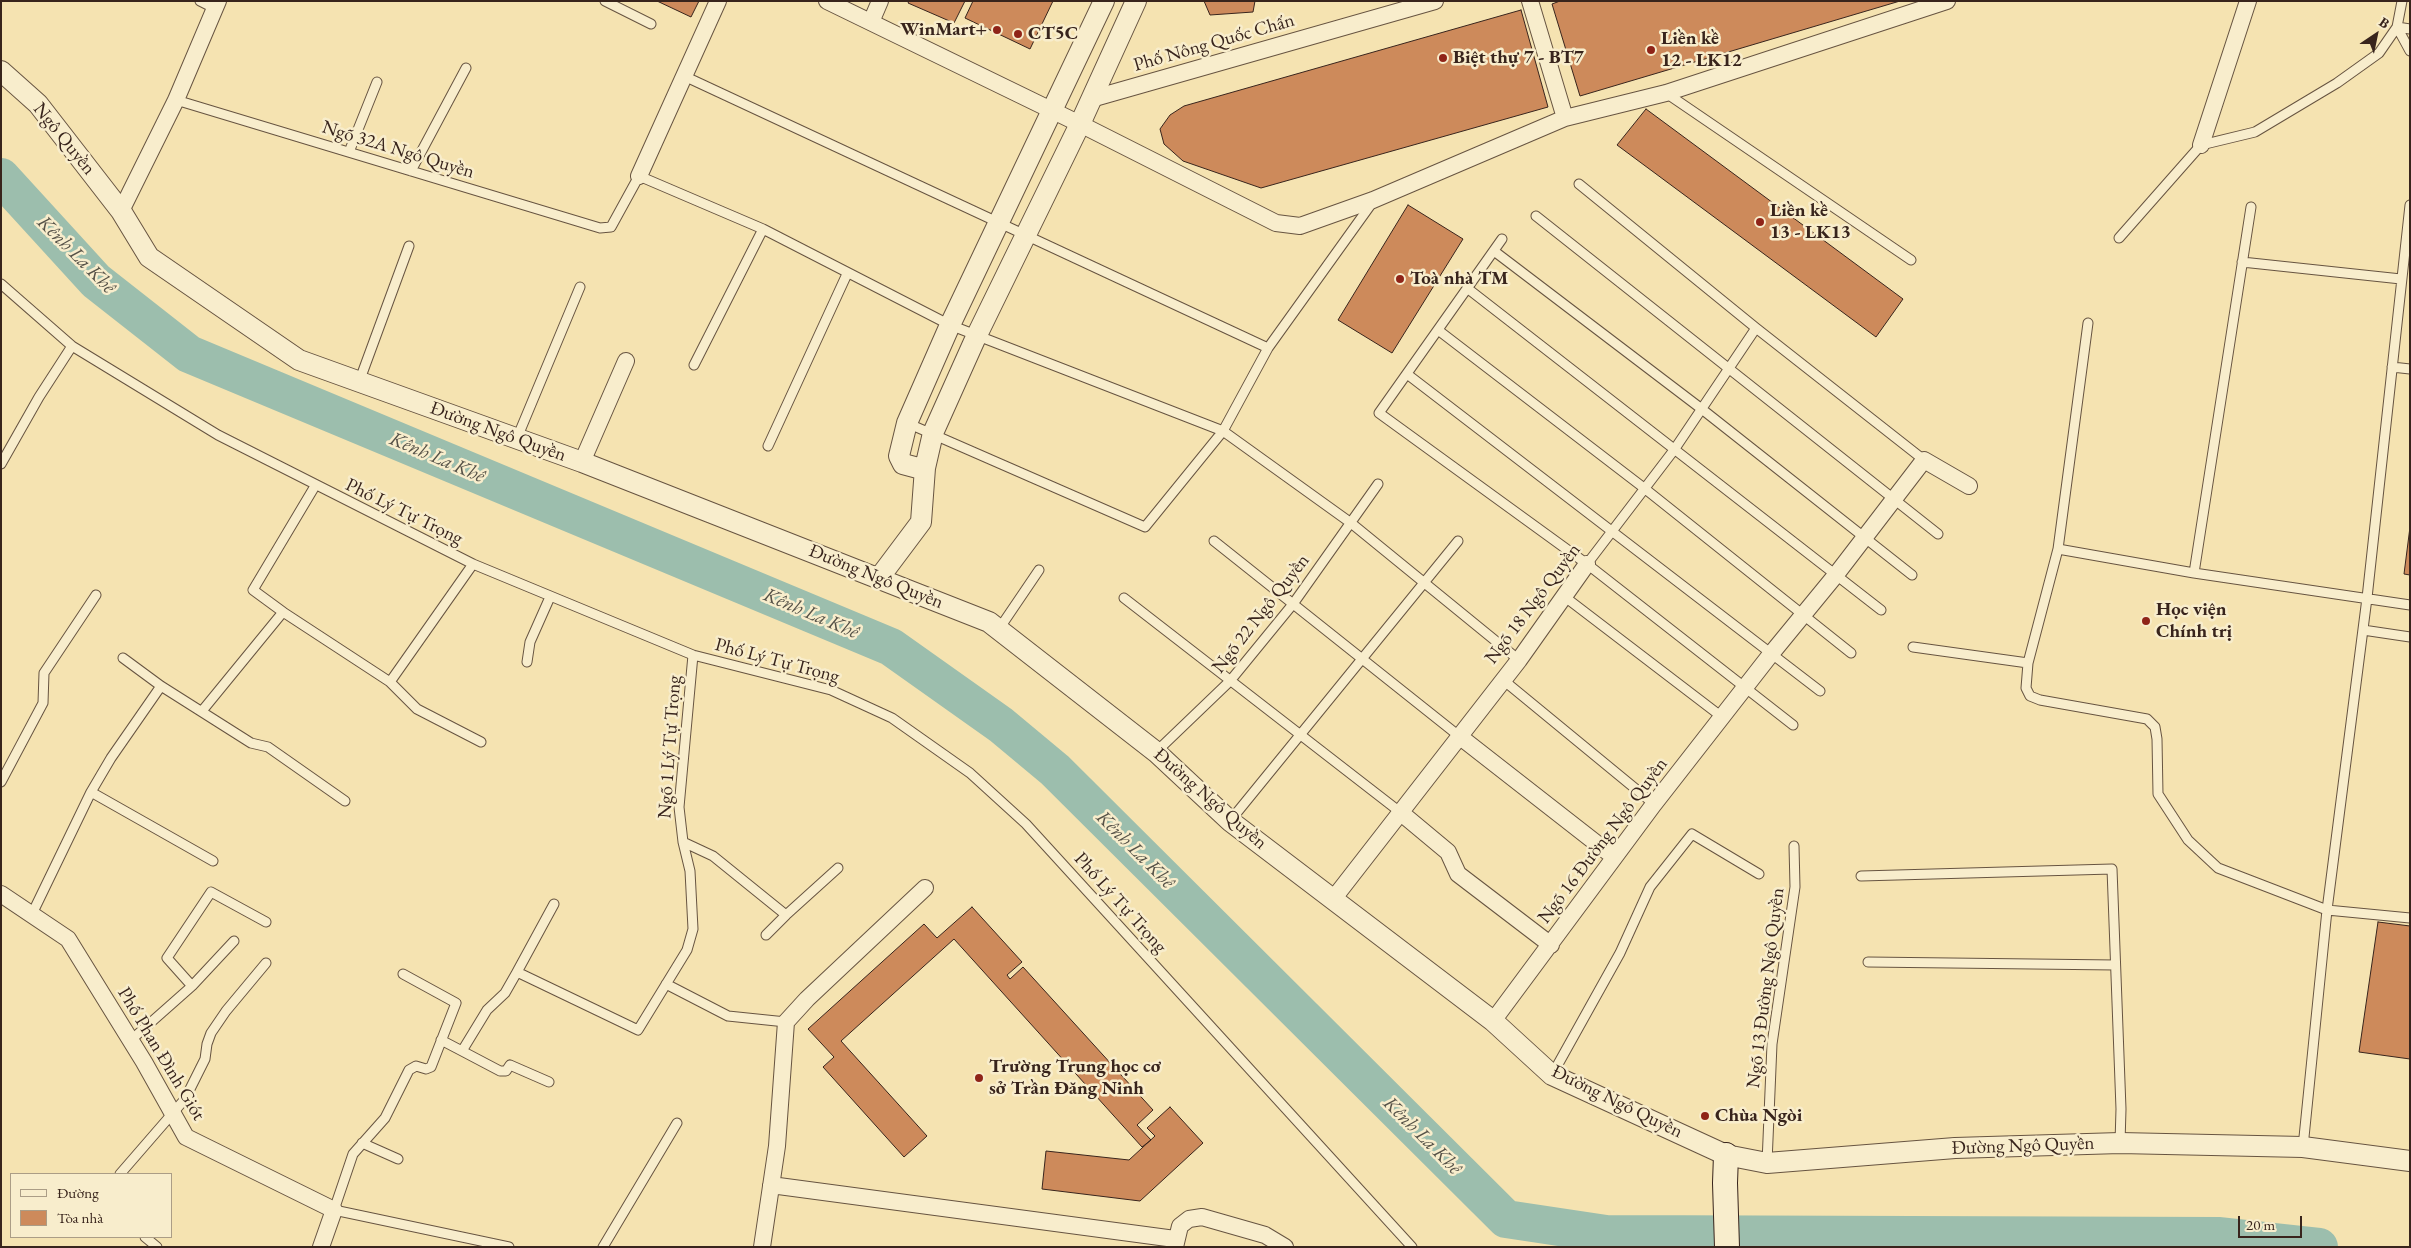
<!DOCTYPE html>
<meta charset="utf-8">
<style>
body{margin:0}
#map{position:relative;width:2411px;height:1248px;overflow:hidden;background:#f5e3b1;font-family:"EB Garamond",serif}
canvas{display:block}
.frame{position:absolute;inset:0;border:2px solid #38241c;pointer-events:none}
.legend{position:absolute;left:10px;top:1173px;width:162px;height:65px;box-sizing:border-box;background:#f8edcc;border:1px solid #ab9d86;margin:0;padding:6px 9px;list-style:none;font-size:15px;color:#38241c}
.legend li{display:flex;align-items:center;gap:10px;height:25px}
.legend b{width:25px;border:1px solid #ab9d86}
.north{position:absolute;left:2351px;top:10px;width:50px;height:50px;-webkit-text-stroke:4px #f8edcc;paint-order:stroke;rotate:34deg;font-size:14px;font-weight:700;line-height:20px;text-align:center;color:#38241c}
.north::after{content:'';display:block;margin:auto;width:18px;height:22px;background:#38241c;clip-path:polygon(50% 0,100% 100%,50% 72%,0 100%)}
.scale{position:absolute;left:2238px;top:1216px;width:64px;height:22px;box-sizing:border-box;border:2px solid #38241c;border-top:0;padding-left:6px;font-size:15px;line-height:18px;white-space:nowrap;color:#38241c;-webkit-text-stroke:4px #f8edcc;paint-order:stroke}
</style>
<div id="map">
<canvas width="2411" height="1248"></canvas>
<div class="frame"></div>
<ul class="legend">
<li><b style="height:6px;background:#f8edcc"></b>Đường</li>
<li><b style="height:14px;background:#cd8a5b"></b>Tòa nhà</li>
</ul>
<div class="north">B</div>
<div class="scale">20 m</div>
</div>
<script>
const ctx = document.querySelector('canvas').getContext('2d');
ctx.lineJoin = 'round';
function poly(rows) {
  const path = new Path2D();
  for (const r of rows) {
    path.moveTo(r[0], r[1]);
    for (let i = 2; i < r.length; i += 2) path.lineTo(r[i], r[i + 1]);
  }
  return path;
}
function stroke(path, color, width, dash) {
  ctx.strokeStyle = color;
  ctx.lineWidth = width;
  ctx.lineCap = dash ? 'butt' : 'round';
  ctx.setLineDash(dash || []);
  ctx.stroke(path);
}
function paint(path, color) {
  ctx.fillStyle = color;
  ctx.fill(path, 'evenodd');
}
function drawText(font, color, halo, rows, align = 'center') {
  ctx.font = font + ' "EB Garamond",serif';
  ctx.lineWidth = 5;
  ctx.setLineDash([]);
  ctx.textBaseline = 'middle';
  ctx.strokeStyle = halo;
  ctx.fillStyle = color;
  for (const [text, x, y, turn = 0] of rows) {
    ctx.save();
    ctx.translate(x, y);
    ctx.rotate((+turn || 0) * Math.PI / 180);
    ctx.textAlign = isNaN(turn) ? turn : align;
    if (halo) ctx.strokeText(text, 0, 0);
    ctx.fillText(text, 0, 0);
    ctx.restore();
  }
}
stroke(poly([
 [1,177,96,281,189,354,891,647,1001,725,1055,770,1506,1219,1606,1234,2218,1236,2319,1247]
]), '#9cbead', 38);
const building = poly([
 [657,1,699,1,691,17,657,1],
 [909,1,965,1,954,23,908,3,909,1],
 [973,1,1053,1,1030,49,965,18,973,1],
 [1204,1,1255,1,1253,12,1210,15,1204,1],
 [1560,1,1900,1,1580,96,1552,4,1560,1],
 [1521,10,1548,107,1261,188,1183,161,1164,144,1160,129,1170,115,1184,106,1521,10],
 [1646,109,1903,299,1876,337,1617,145,1646,109],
 [1408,205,1463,239,1392,353,1338,320,1408,205],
 [2410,527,2410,575,2404,574,2410,527],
 [972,907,1022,962,1007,975,1010,979,1023,967,1153,1110,1137,1125,1151,1140,1142,1147,954,939,841,1041,927,1136,904,1157,823,1067,834,1057,808,1029,924,924,937,938,972,907],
 [2378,922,2410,926,2410,1059,2359,1052,2378,922],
 [1170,1107,1203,1143,1140,1201,1042,1189,1046,1151,1129,1160,1155,1136,1147,1128,1170,1107]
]);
paint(building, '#cd8a5b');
stroke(building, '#38241c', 1);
const service = poly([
 [200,1,216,9],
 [605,1,651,24],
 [2397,27,2410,51],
 [2397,27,2410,29],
 [684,76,1268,348],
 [1666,93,1911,260],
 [176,100,600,228,611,227,639,176,763,229,950,325,1223,431,1351,523,1519,660],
 [349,152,377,82],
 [411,171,466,68],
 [1579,184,1756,328,1924,460],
 [1536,216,1938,534],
 [2119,238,2201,145,2255,132,2337,83,2379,53,2397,27,2402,1],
 [1502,239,1379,413,1587,564,1793,725],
 [1494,251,1703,410,1912,575],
 [2242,262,2401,279],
 [1,284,72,346,218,435,473,564,693,655,831,690,892,718,970,773,1026,824,1412,1247],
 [1467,288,1881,610],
 [2088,323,2058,549,2028,663,2026,688,2030,696,2040,700,2147,719,2155,727,2157,739,2158,794,2188,840,2218,868,2327,910,2410,918],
 [1438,330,1644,488,1851,653],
 [694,365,763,229],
 [2392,367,2410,369],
 [1407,374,1820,691],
 [359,382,409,246],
 [907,423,1145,527,1223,431,1268,348,1372,203],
 [517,438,580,287],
 [768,446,847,274],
 [1,464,39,397,72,346],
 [1214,541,1459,736],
 [2058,549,2194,573,2410,605],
 [1587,564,1674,450,1756,328],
 [2194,573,2251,207],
 [1565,597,1722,717],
 [1124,598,1400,812],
 [283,612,253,590,315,486],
 [999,629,1039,570],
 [2363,630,2410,637],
 [1913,647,2028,663],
 [123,658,161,686,251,743,268,747,345,801],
 [527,662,530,642,550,597],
 [1502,679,1654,804],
 [390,682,417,709,481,742],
 [202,711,283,612,390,682,473,564],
 [1156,752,1230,681,1293,604,1378,484],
 [1,782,43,703,44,673,96,595],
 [91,792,213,861],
 [1230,821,1458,541],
 [683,842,713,856,786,915,838,868],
 [1861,876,2112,869,2121,1109,2120,1143],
 [32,914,91,792,111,758,161,686],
 [766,935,786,915],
 [1868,962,2115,965],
 [517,972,554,904],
 [403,974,456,1003,431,1067,426,1069,416,1066,409,1070,385,1118,353,1154,334,1210,509,1247],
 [666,984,728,1016,786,1022],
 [192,986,167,958,211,892,266,922],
 [131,1040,192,986,234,941],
 [441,1040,462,1051,487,1010,505,993,517,972,638,1030,687,950,693,929,690,871,683,842,679,807,693,655],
 [462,1051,500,1071,506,1071,510,1065,549,1082],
 [1552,1075,1620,953,1650,887,1692,834,1759,874],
 [362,1143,398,1159],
 [2303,1147,2327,910,2367,598,2410,205],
 [1767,1163,1772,1044,1795,887,1794,846],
 [120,1174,185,1099,205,1059,207,1044,211,1033,226,1011,266,963],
 [145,1237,157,1247],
 [603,1247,677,1123]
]);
const minor = poly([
 [827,1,1080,124,1276,223,1300,226,1373,200,1565,118,1666,93,1947,1],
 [1530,1,1565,118],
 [871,22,880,1],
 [1091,99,1435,1],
 [2201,145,2248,1],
 [639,176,718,1],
 [121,211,176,100,218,1],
 [582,462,626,361],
 [1459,736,1614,857],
 [1400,812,1448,852,1458,874,1551,945],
 [1,894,68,939,144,1062,186,1137,334,1210,321,1247],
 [1334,898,1519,660,1587,564],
 [1493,1021,1654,804,1771,654,1835,576,1924,460,1969,486],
 [771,1185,1175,1239],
 [762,1247,777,1146,786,1022,807,999,925,888],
 [1175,1247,1180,1226,1189,1219,1202,1217,1265,1235,1285,1247]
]);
const tertiary = poly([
 [1104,1,950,325,907,423,899,456,903,464,918,468,925,468,933,433,976,337,1080,124,1136,1],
 [1,71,38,104,121,211,149,257,299,360,582,462,989,622,1156,752,1230,821,1493,1021,1552,1075,1726,1155,1767,1163,1955,1148,2120,1143,2303,1147,2410,1161],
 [879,578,921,522,925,468]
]);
const secondary = poly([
 [1726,1155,1725,1183,1727,1247]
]);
stroke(service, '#675441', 11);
stroke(minor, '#675441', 18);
stroke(tertiary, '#675441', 22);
stroke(secondary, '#38241c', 26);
stroke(service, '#f8edcc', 9);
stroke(minor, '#f8edcc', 16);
stroke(tertiary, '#f8edcc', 20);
stroke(secondary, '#f8edcc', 24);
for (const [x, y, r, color] of [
 [997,30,5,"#8f2418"],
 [1018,34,5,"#8f2418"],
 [1651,50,5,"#8f2418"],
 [1443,58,5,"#8f2418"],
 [1760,222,5,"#8f2418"],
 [1400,279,5,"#8f2418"],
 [2146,621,5,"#8f2418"],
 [979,1078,5,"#8f2418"],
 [1705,1116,5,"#8f2418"]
]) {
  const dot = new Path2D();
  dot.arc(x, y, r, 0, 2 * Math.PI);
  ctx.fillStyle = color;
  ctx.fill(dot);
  stroke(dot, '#f8edcc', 2);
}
drawText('bold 19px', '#38241c', '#f8edcc', [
 ["WinMart+",987,30,"right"],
 ["CT5C",1028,34],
 ["Liền kề",1661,39],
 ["12 - LK12",1661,61],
 ["Biệt thự 7 - BT7",1453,58],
 ["Liền kề",1770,211],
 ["13 - LK13",1770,233],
 ["Toà nhà TM",1410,279],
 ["Học viện",2156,610],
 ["Chính trị",2156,632],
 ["Trường Trung học cơ",989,1067],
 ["sở Trần Đăng Ninh",989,1089],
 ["Chùa Ngòi",1715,1116]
], 'left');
drawText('19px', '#38241c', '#f8edcc', [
 ["Phố Nông Quốc Chấn",1214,43,-16],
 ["Ngô Quyền",64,139,51],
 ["Ngõ 32A Ngô Quyền",398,150,17],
 ["Đường Ngô Quyền",498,432,20],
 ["Phố Lý Tự Trọng",404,512,26],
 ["Đường Ngô Quyền",876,577,22],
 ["Ngõ 18 Ngô Quyền",1533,604,-53],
 ["Ngõ 22 Ngô Quyền",1261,614,-52],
 ["Phố Lý Tự Trọng",777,661,15],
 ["Ngõ 1 Lý Tự Trọng",670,747,-86],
 ["Đường Ngô Quyền",1210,799,41],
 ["Ngõ 16 Đường Ngô Quyền",1603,841,-53],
 ["Phố Lý Tự Trọng",1120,903,48],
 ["Ngõ 13 Đường Ngô Quyền",1766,988,-83],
 ["Phố Phan Đình Giót",161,1054,59],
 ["Đường Ngô Quyền",1617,1102,26],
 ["Đường Ngô Quyền",2023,1146,-2]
]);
drawText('italic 20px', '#565248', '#f8edcc', [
 ["Kênh La Khê",76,255,45],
 ["Kênh La Khê",437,458,23],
 ["Kênh La Khê",811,614,23],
 ["Kênh La Khê",1135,850,45],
 ["Kênh La Khê",1422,1136,45]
]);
</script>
